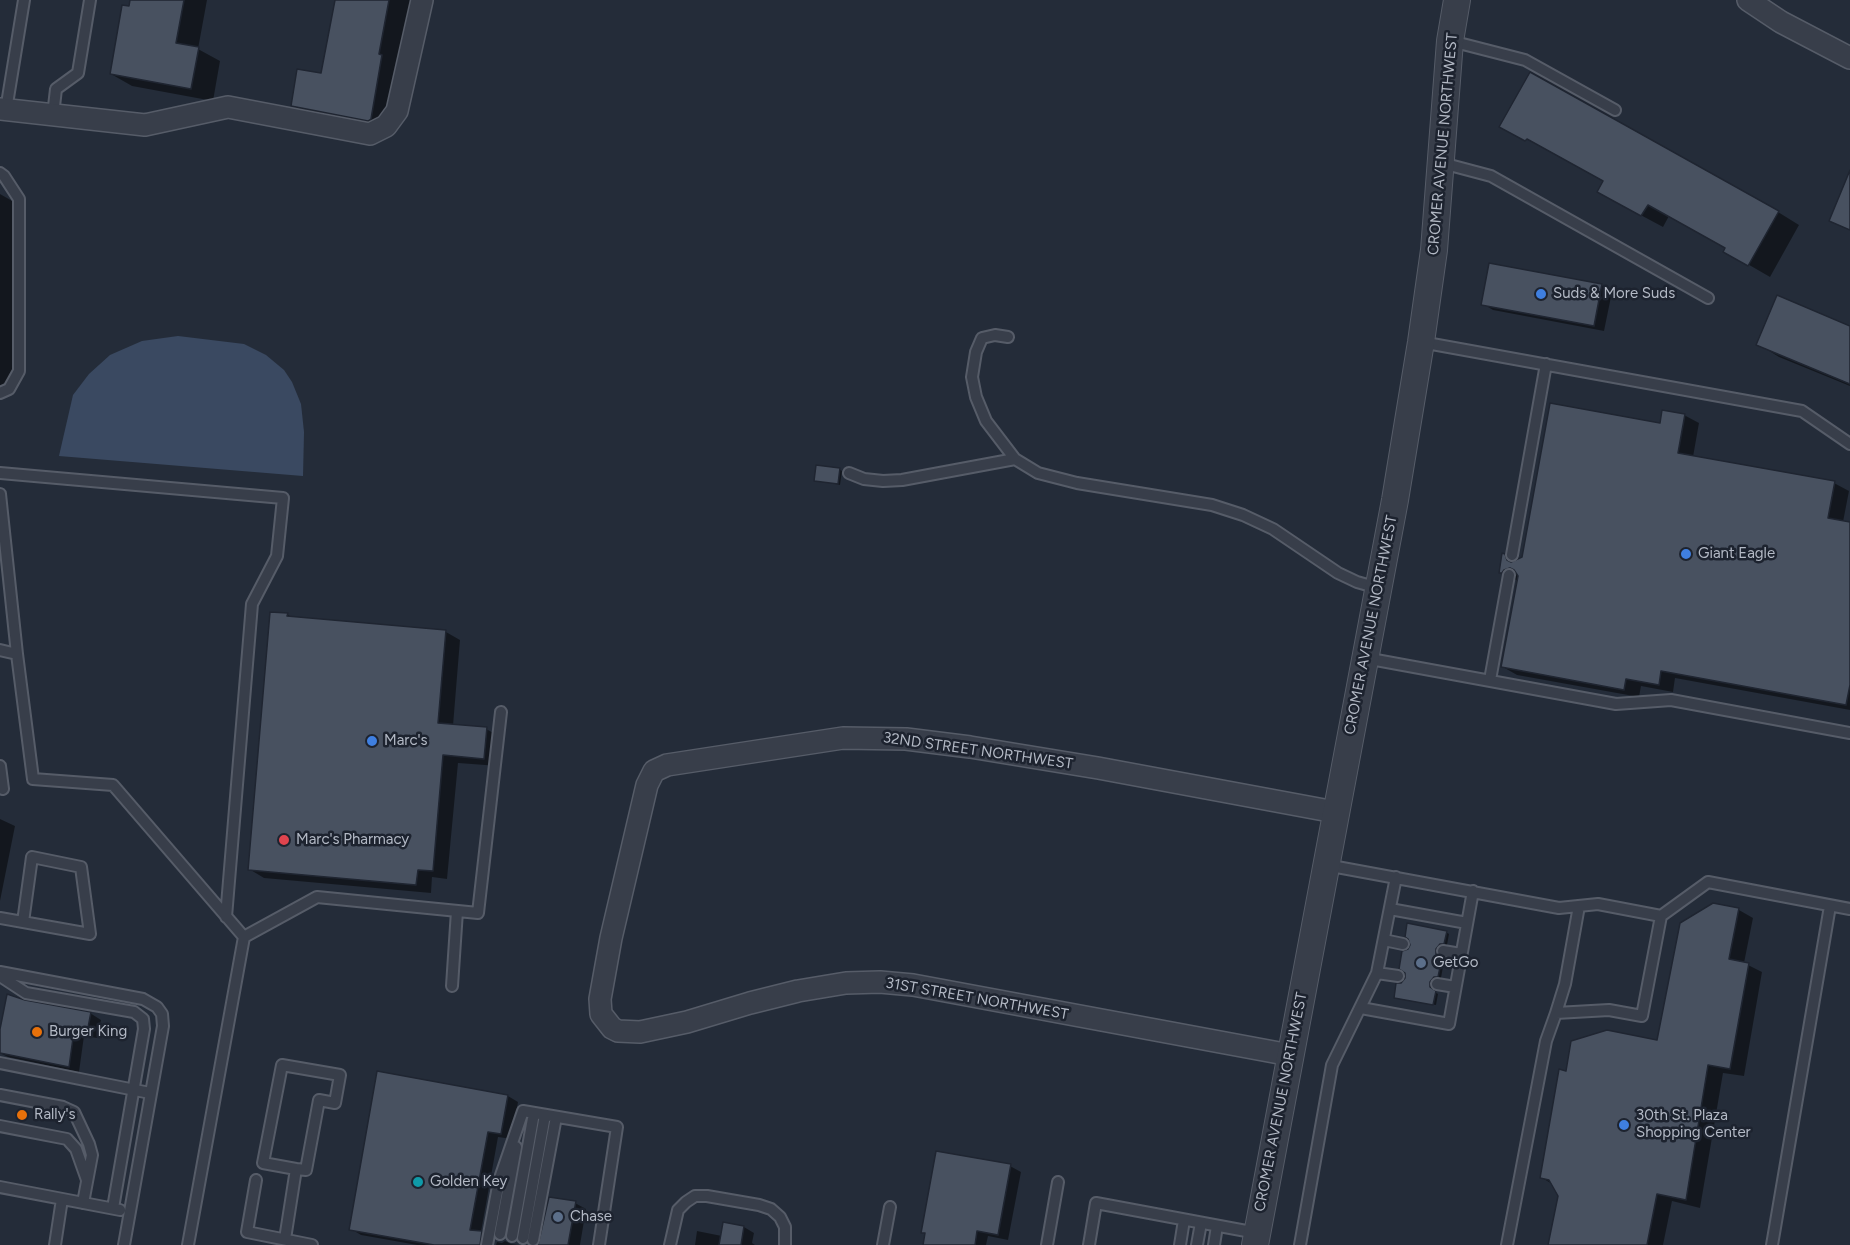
<!DOCTYPE html>
<style>
body{margin:0}
canvas{display:block;background:#242c39}
</style>
<canvas width="1850" height="1245"></canvas>
<script>
const ctx = document.querySelector('canvas').getContext('2d');
ctx.lineJoin = 'round';
function paint(path, color) {
  ctx.fillStyle = color;
  ctx.fill(path, 'evenodd');
}
function poly(rows) {
  const path = new Path2D();
  for (const r of rows) {
    path.moveTo(r[0], r[1]);
    for (let i = 2; i < r.length; i += 2) path.lineTo(r[i], r[i + 1]);
  }
  return path;
}
function stroke(path, color, width, dash) {
  ctx.strokeStyle = color;
  ctx.lineWidth = width;
  ctx.lineCap = dash ? 'butt' : 'round';
  ctx.setLineDash(dash || []);
  ctx.stroke(path);
}
function drawText(font, color, halo, rows, align = 'center') {
  ctx.font = font + ' Figtree,sans-serif';
  ctx.lineWidth = 5;
  ctx.setLineDash([]);
  ctx.textBaseline = 'middle';
  ctx.strokeStyle = halo;
  ctx.fillStyle = color;
  for (const [text, x, y, turn = 0] of rows) {
    ctx.save();
    ctx.translate(x, y);
    ctx.rotate((+turn || 0) * Math.PI / 180);
    ctx.textAlign = isNaN(turn) ? turn : align;
    if (halo) ctx.strokeText(text, 0, 0);
    ctx.fillText(text, 0, 0);
    ctx.restore();
  }
}
paint(poly([
 [178,336,244,344,266,355,284,370,292,382,301,404,304,432,303,476,59,456,73,395,89,374,110,355,142,341]
]), '#3a4961');
paint(poly([
 [131,0,207,0,198,49,220,61,213,101,132,86,111,74],
 [336,0,417,0,392,131,314,117,292,105,323,75],
 [1502,126,1778,212,1799,225,1770,277,1725,251,1727,248,1669,216,1663,227,1620,204,1605,181],
 [0,194,14,202,17,387,0,388],
 [1601,285,1612,292,1604,331,1493,310,1483,304],
 [1850,325,1850,386,1779,357,1758,344,1849,327],
 [1684,415,1699,423,1693,457,1834,483,1849,491,1843,522,1850,524,1850,710,1675,678,1673,692,1641,686,1639,697,1517,675,1503,667,1518,581,1501,572,1504,555,1515,562,1523,558,1661,425],
 [839,469,842,471,840,485,815,480],
 [287,614,294,619,446,632,460,640,453,726,486,729,501,737,498,766,458,763,447,879,432,877,431,893,264,878,249,869],
 [0,819,15,826,0,901],
 [1739,910,1753,918,1744,963,1762,972,1744,1076,1723,1073,1700,1208,1672,1201,1663,1245,1550,1245,1560,1196,1554,1185,1542,1178,1567,1073,1658,1041],
 [1446,932,1449,934,1447,945,1443,945,1438,951,1439,957,1444,961,1441,978,1435,980,1432,986,1435,992,1438,994,1436,1005,1398,999,1402,984],
 [24,1002,90,1013,101,1020,97,1038,84,1036,79,1072,8,1057,0,1053,0,1036],
 [508,1096,518,1102,512,1139,498,1137,481,1232,492,1239,491,1245,417,1245,361,1235,351,1229],
 [1010,1166,1021,1172,1008,1240,988,1236,986,1245,924,1245,926,1234,923,1232],
 [575,1203,586,1209,580,1245,539,1245],
 [744,1227,754,1233,752,1243,755,1245,695,1245,697,1231,722,1236],
 [505,1241,511,1244,519,1245,496,1245,497,1242,502,1243]
]), '#0007');
const building = poly([
 [130,0,184,0,176,43,199,47,191,89,110,74,122,5,129,6,130,0],
 [335,0,389,0,379,54,382,55,371,119,368,121,291,106,297,69,321,73,335,0],
 [1530,72,1779,211,1748,266,1723,252,1725,248,1648,205,1641,216,1597,192,1603,181,1527,139,1525,141,1499,127,1530,72],
 [1850,170,1850,230,1829,221,1850,170],
 [1489,263,1602,284,1594,326,1481,305,1489,263],
 [1777,295,1850,326,1850,384,1756,345,1777,295],
 [1550,403,1660,423,1662,410,1685,414,1678,453,1835,481,1828,518,1850,522,1850,685,1846,705,1661,671,1659,685,1626,679,1624,690,1501,667,1518,576,1514,570,1510,568,1504,570,1502,573,1499,573,1502,553,1505,554,1507,560,1511,562,1522,557,1550,403],
 [816,465,840,468,838,484,814,481,816,465],
 [270,612,288,613,287,616,446,630,438,723,487,727,484,759,443,755,433,871,418,870,416,885,248,870,270,612],
 [1713,903,1739,908,1729,959,1749,963,1730,1069,1708,1065,1686,1200,1657,1194,1647,1245,1548,1245,1558,1196,1549,1180,1540,1178,1559,1069,1566,1071,1571,1041,1607,1030,1657,1040,1680,923,1713,903],
 [1407,923,1447,931,1444,944,1440,944,1436,949,1436,954,1442,958,1438,977,1434,977,1430,982,1430,987,1436,991,1433,1005,1394,998,1396,983,1401,983,1405,978,1405,973,1399,969,1402,951,1408,949,1410,945,1408,939,1405,937,1407,923],
 [7,994,25,1000,91,1012,87,1033,74,1031,69,1067,0,1053,0,1029,7,994],
 [377,1071,508,1095,501,1134,488,1132,470,1230,482,1231,480,1245,434,1245,349,1230,377,1071],
 [936,1151,1011,1164,998,1235,977,1231,975,1245,923,1245,925,1233,921,1233,936,1151],
 [549,1197,576,1201,568,1245,538,1245,549,1197],
 [723,1222,744,1226,741,1245,719,1245,723,1222]
]);
paint(building, '#485160');
stroke(building, '#1f2531', 1.5);
const service = poly([
 [1451,41,1525,60,1615,110],
 [6,110,24,0],
 [53,115,56,89,78,73,90,0],
 [1442,163,1491,176,1708,298],
 [0,173,4,176,19,199,19,371,9,389,0,393],
 [1421,342,1802,411,1850,444],
 [1015,459,1038,473,1077,483,1212,505,1243,515,1273,529,1338,573,1357,582,1378,588],
 [0,473,283,498,277,556,252,604,226,917],
 [849,473,864,479,883,481,902,480,1015,459,986,421,976,397,972,377,976,352,982,338,995,335,1008,337],
 [0,494,17,654],
 [1512,555,1546,364],
 [0,650,17,654,33,779,113,785,244,937,188,1245],
 [1365,658,1616,704,1671,700,1850,733],
 [1490,680,1509,575],
 [0,766,3,789,0,788],
 [1326,865,1559,908,1598,904,1661,916],
 [1390,909,1467,923],
 [0,918,90,934,81,867,32,857,23,922],
 [244,937,317,897,478,913,501,712],
 [1384,940,1403,944],
 [1443,951,1461,954],
 [0,972,143,999,157,1007,162,1014,163,1026,124,1245],
 [1377,973,1398,976],
 [0,976,26,993,134,1012,143,1019,144,1029,113,1208],
 [1437,984,1455,987],
 [452,986,457,911],
 [1361,1008,1449,1024,1473,891],
 [1556,1013,1565,984,1579,906],
 [0,1063,150,1093],
 [0,1095,63,1107,74,1112,89,1144,92,1155,83,1203],
 [0,1126,67,1139,76,1149,87,1180],
 [256,1180,247,1232,312,1245],
 [0,1187,120,1210],
 [500,1234,516,1147],
 [512,1236,534,1113],
 [523,1238,545,1115],
 [285,1239,296,1169,263,1163,282,1065,340,1075,335,1103,319,1100,306,1170,296,1169],
 [533,1240,556,1117],
 [55,1245,62,1199],
 [487,1245,499,1181,523,1111,617,1127,599,1245],
 [670,1245,678,1210,686,1202,695,1196,707,1196,759,1205,771,1209,780,1217,785,1227,785,1245],
 [883,1245,890,1207],
 [1047,1245,1058,1182],
 [1089,1245,1096,1203,1257,1233],
 [1180,1245,1184,1220],
 [1197,1245,1201,1223],
 [1214,1245,1217,1226],
 [1300,1245,1332,1065,1377,973,1396,877],
 [1507,1245,1546,1041,1556,1013,1609,1010,1642,1016,1661,916,1708,882,1850,909],
 [1772,1245,1830,906]
]);
const minor = poly([
 [1748,0,1781,22,1850,58],
 [0,109,145,125,228,107,370,134,386,126,397,111,422,0],
 [1290,1055,913,985,880,982,846,983,798,991,750,1003,687,1022,640,1032,618,1031,612,1028,601,1014,600,999,611,938,647,785,654,771,667,765,843,738,906,739,970,747,1098,768,1335,812]
]);
const tertiary = poly([
 [1255,1245,1395,500,1421,342,1434,250,1450,41,1457,0]
]);
stroke(service, '#565c68', 14);
stroke(minor, '#565c68', 24);
stroke(tertiary, '#565c68', 28);
stroke(service, '#383e4a', 10);
stroke(minor, '#383e4a', 21);
stroke(tertiary, '#383e4a', 26);
for (const [x, y, r, color] of [
 [1541,294,6,"#3f7fe0"],
 [1686,554,6,"#3f7fe0"],
 [372,741,6,"#3f7fe0"],
 [284,840,6,"#e0444e"],
 [1421,963,6,"#5c6f8a"],
 [37,1032,6,"#e8710a"],
 [22,1115,6,"#e8710a"],
 [1624,1125,6,"#3f7fe0"],
 [418,1182,6,"#0f9aa8"],
 [558,1217,6,"#5c6f8a"]
]) {
  const dot = new Path2D();
  dot.arc(x, y, r, 0, 2 * Math.PI);
  ctx.fillStyle = color;
  ctx.fill(dot);
  stroke(dot, '#1d232f', 2);
}
drawText('15px', '#b3b9c5', '#1d232f', [
 ["CROMER AVENUE NORTHWEST",1443,144,-85],
 ["CROMER AVENUE NORTHWEST",1371,625,-79],
 ["32ND STREET NORTHWEST",978,751,8],
 ["31ST STREET NORTHWEST",977,999,10],
 ["CROMER AVENUE NORTHWEST",1281,1102,-79]
]);
drawText('15px', '#b3b9c5', '#1d232f', [
 ["Suds & More Suds",1553,294],
 ["Giant Eagle",1698,554],
 ["Marc's",384,741],
 ["Marc's Pharmacy",296,840],
 ["GetGo",1433,963],
 ["Burger King",49,1032],
 ["Rally's",34,1115],
 ["30th St. Plaza",1636,1116],
 ["Shopping Center",1636,1133],
 ["Golden Key",430,1182],
 ["Chase",570,1217]
], 'left');
</script>
